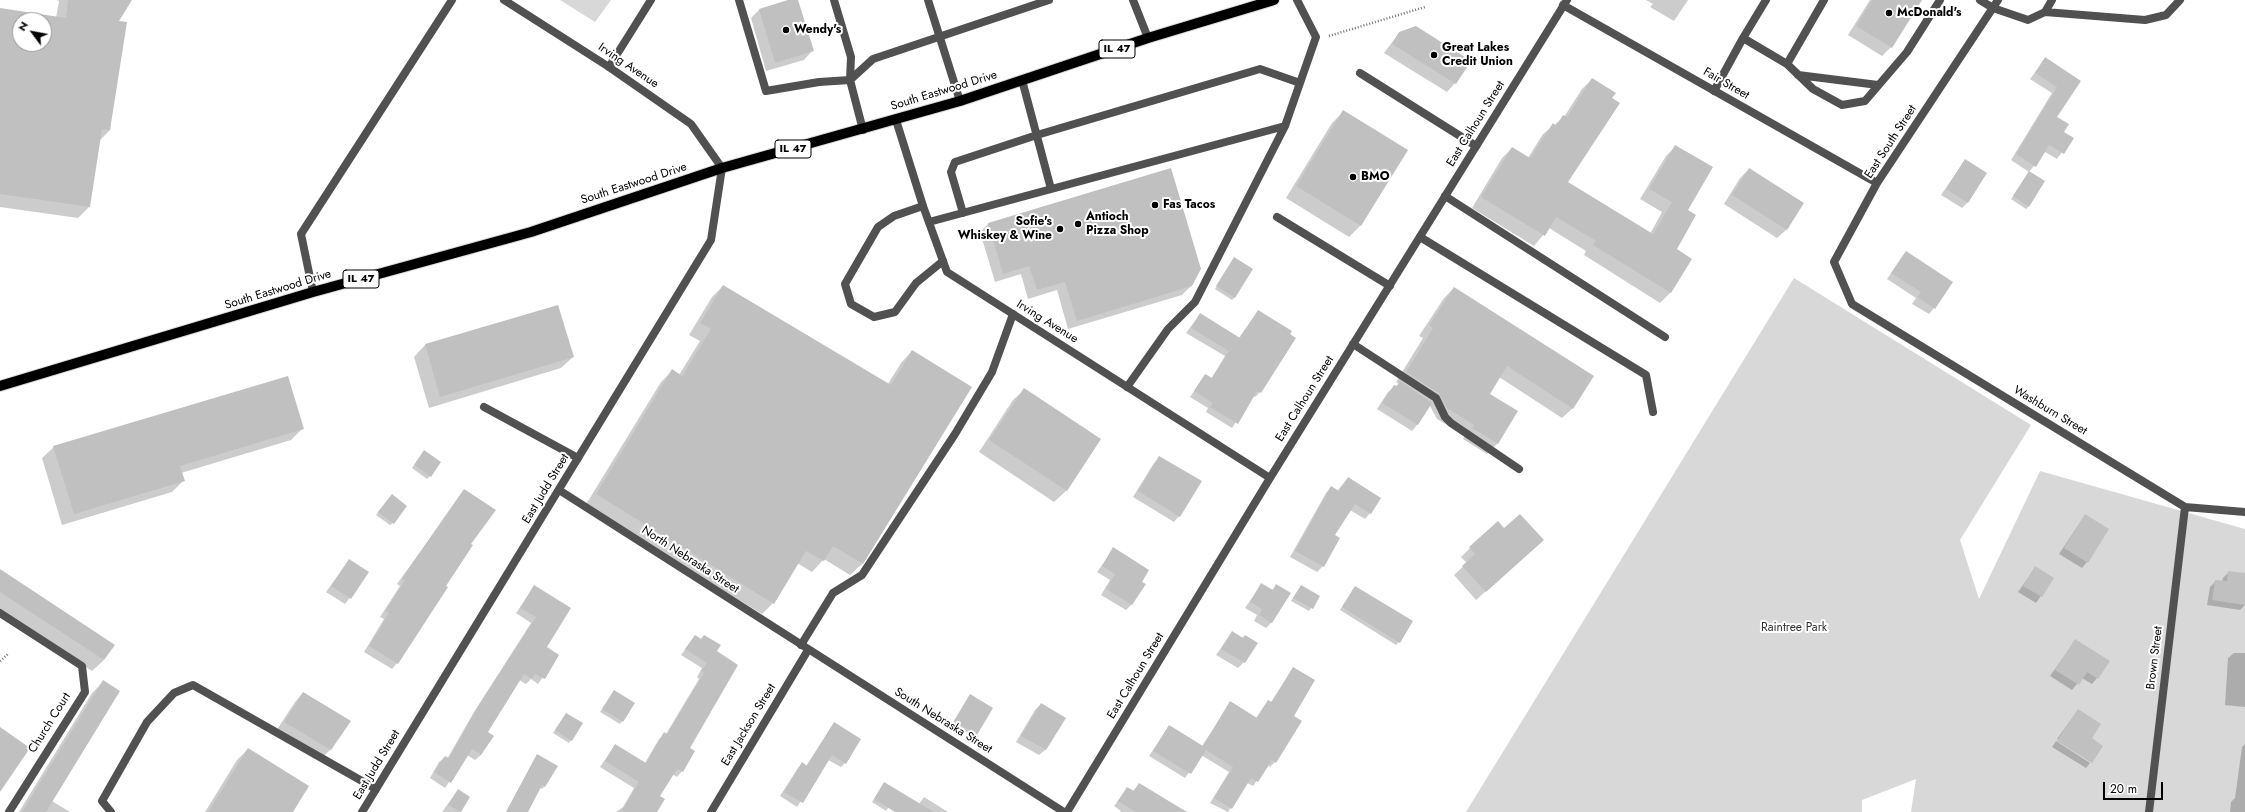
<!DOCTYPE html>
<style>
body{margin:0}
#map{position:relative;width:2245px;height:812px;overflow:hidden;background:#fff;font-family:Jost,sans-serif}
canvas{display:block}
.north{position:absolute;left:12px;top:12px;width:40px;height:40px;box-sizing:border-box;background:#fff;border:1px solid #999;border-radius:50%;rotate:302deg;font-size:11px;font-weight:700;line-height:16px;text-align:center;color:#000}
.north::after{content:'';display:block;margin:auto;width:14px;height:18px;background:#000;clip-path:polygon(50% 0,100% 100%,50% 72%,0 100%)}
.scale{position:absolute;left:2103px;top:782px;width:60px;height:18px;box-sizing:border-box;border:2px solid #000;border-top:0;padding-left:5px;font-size:12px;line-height:14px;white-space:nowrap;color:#000;-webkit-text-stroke:3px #fff;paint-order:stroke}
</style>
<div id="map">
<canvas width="2245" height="812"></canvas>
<div class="north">N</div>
<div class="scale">20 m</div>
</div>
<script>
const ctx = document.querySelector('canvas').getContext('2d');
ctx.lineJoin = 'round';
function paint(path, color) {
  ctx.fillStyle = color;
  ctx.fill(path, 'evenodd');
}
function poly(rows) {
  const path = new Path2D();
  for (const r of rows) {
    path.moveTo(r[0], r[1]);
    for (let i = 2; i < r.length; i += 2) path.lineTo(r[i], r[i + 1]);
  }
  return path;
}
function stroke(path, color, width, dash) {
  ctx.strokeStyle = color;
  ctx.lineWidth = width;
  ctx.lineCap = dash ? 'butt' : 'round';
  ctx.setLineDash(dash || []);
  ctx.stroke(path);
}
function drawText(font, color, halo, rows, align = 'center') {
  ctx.font = font + ' Jost,sans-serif';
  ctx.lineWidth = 4;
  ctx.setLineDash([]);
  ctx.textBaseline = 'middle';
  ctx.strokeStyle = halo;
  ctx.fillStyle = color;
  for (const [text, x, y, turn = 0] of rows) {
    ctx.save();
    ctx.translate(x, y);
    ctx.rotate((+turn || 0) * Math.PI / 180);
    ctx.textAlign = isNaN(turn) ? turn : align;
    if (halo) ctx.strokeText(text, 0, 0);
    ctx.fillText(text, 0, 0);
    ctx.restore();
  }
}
paint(poly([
 [560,0,611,0,595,22],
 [1794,278,2031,425,1960,540,1979,599,2040,471,2245,529,2245,812,1911,812,1916,779,1862,800,1862,812,1466,812]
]), '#d8d8d8');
paint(poly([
 [57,0,131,0,117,22,110,130,100,140,89,207,78,218,0,207,0,9,56,18,59,1],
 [20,20,44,20,44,44,20,44],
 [792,0,797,0,812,51,804,60,766,71,751,18,759,10],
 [1646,0,1688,0,1674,21,1650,7,1653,4],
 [1870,0,1920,0,1891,47,1882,56,1848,35],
 [1399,33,1455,83,1447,92,1384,53],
 [2045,59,2080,81,2056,118,2063,132,2072,138,2057,159,2045,152,2029,172,2029,206,2026,209,2011,199,2029,172,2011,160,2052,93,2030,79],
 [1592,79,1566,182,1650,234,1662,212,1640,199,1666,156,1676,146,1687,211,1675,249,1691,259,1670,293,1660,303,1584,255,1586,251,1549,228,1534,246,1472,208,1502,158,1512,148,1528,158,1543,134,1564,117,1582,89],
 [1343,112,1407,150,1360,226,1349,237,1286,198,1332,123],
 [1965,160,1968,202,1962,208,1941,195],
 [1749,169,1803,203,1786,230,1777,238,1724,204,1740,178],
 [989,223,1191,286,1182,295,1068,329,1057,290,1028,299,1021,274,995,282,980,232],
 [1906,252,1934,308,1929,314,1912,304,1916,298,1887,279],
 [1232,261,1235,297,1232,300,1215,289],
 [723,286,888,384,901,363,912,351,971,387,862,564,850,575,824,559,812,572,797,563,773,603,762,614,585,506,661,382,672,371,679,375,700,341,689,335,712,297],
 [1454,288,1573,408,1562,418,1499,377,1488,395,1497,444,1487,454,1463,439,1465,436,1437,419,1429,404,1417,425,1412,431,1377,409,1388,392,1399,384,1396,382,1423,338,1419,336,1444,298],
 [558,306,573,357,561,368,429,408,414,357,425,345],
 [1258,311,1260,392,1255,397,1253,396,1232,428,1206,412,1208,408,1190,397,1205,375,1211,379,1225,356,1186,333,1200,314,1238,339],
 [1025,389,1100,439,1066,491,1054,502,979,452,1013,400],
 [303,428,291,440,181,473,183,481,172,492,62,525,42,458,54,447],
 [422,454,430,476,427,479,412,468],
 [1160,457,1179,516,1174,522,1133,497,1154,463],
 [1348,478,1370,513,1365,519,1350,510,1334,535,1339,538,1323,566,1317,572,1290,557,1326,493,1331,487,1337,491],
 [465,490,470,545,397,663,392,669,364,652,384,619,380,617,400,586,397,584],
 [389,498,393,523,390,525,376,515],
 [2085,515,2087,562,2082,568,2059,554],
 [1504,529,1533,549,1476,600,1454,575,1467,563,1461,557,1470,548],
 [1114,548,1141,582,1132,604,1126,610,1101,595,1110,580,1097,572],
 [349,560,368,573,345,604,326,592],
 [2035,568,2053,578,2036,603,2018,592],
 [0,570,104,660,92,671,0,611],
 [2229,572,2245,574,2245,605,2240,610,2207,605,2210,587,2216,581,2222,582,2223,578],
 [1261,585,1271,591,1276,586,1272,622,1266,628,1254,621,1257,615,1245,608],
 [534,587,545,648,558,656,538,684,531,679,526,684,519,680,486,732,481,755,475,760,467,755,445,788,430,778,439,762,445,757,447,759,474,712,531,623,516,613],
 [1299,589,1319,597,1309,611,1291,601],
 [1353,590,1399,642,1396,645,1340,610],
 [1232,632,1242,638,1245,636,1244,662,1238,668,1216,655],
 [695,636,700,640,704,636,716,651,682,771,677,777,672,774,658,796,656,812,616,812,623,807,634,788,600,767,615,745,645,763,659,739,666,734,699,679,697,677,702,668,681,655],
 [2075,641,2097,678,2092,684,2082,678,2072,690,2050,676],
 [2234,653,2245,653,2245,707,2225,705,2228,658],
 [1293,668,1292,716,1275,762,1270,767,1268,765,1253,786,1247,783,1228,812,1210,803,1229,772,1201,755,1185,778,1149,756,1169,726,1202,746,1231,702,1256,718,1264,706,1269,701,1271,702],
 [103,682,52,801,70,812,19,812,92,693],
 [303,693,331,749,322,758,276,731,295,702],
 [612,694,634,703,620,724,600,712],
 [970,695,976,734,974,737,952,724],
 [1041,704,1064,718,1045,750,1039,755,1016,742,1035,710],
 [2078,710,2091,761,2057,739],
 [566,714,571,740,569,743,553,733],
 [834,723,845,763,841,767,828,760,797,807,780,796,798,768,802,764,806,766],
 [2056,741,2090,763,2086,768,2052,747],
 [2245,744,2245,812,2230,812,2231,802,2235,798,2242,747],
 [248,749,292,812,205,812,237,760],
 [537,755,544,787,542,789,540,788,527,812,506,812],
 [884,783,899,792,886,811,872,802],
 [1139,784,1170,812,1120,812,1121,811,1114,806,1127,788,1133,791],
 [458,790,469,797,460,812,442,812],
 [924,797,948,812,913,812]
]), '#0003');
paint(poly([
 [68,0,132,0,119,21,127,22,110,130,102,129,90,207,0,194,0,8,66,18],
 [20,20,44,20,44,44,20,44],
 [788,0,798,0,814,51,775,63,759,9],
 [1872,0,1922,0,1892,48,1856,26],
 [1416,26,1471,61,1456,84,1392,44,1399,32],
 [2045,57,2081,81,2057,117,2069,124,2064,132,2074,138,2064,154,2049,145,2036,167,2016,154,2057,87,2035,73],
 [1592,78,1616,93,1612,98,1620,103,1568,182,1653,234,1672,202,1649,189,1675,145,1713,167,1688,210,1696,215,1677,249,1692,259,1671,293,1593,245,1596,241,1556,217,1545,236,1481,197,1512,147,1530,158,1553,123,1556,126,1563,115,1567,117],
 [1343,110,1408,150,1361,226,1296,186],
 [1965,159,1987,173,1968,203,1946,189],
 [1171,168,1201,269,1192,286,1077,321,1065,282,1037,290,1029,266,1003,274,988,223],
 [1749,168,1804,203,1787,230,1732,195],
 [2029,171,2045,181,2029,207,2013,196],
 [1906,251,1953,282,1935,309,1917,297,1921,292,1891,273],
 [1234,257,1253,269,1235,298,1216,286],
 [723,285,891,385,912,350,972,387,863,564,833,546,824,561,806,551,774,604,596,494,672,369,682,376,711,329,700,323],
 [1454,287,1594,376,1573,409,1507,366,1490,394,1518,411,1498,444,1472,428,1474,425,1447,408,1439,393,1406,372,1433,328,1429,325],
 [558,305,574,357,440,397,425,344],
 [1258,310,1292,331,1290,334,1296,338,1261,393,1257,391,1238,424,1210,407,1213,403,1194,391,1205,374,1212,378,1229,351,1191,328,1200,313,1240,338],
 [288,376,304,429,180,466,185,481,74,514,53,446],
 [1400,381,1432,403,1418,425,1382,403,1394,385,1397,386],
 [1024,388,1101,439,1067,491,989,440],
 [424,450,441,462,431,477,414,465],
 [1159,456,1202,481,1180,517,1138,491],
 [1348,477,1381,498,1371,514,1355,504,1335,535,1340,538,1324,567,1295,551,1331,486,1339,491],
 [464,489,496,510,471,544,473,545,446,586,448,587,398,664,369,646,389,613,385,611,405,580,402,578],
 [392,494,407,506,394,524,378,512],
 [1520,514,1544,540,1486,592,1462,566,1475,554,1469,547,1498,521,1504,528],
 [2085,514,2109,529,2088,563,2064,548],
 [1113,547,1149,570,1142,582,1146,584,1132,605,1106,589,1115,574,1102,566],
 [349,559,369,572,351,599,331,586],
 [2035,566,2054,578,2042,597,2023,586],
 [0,569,115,645,104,660,0,592],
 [2228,571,2245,573,2245,605,2212,600,2215,580,2227,581],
 [1261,583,1273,590,1276,584,1291,593,1272,623,1259,615,1262,609,1250,602],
 [534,585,571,608,547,647,559,655,545,679,535,674,532,679,524,674,488,732,494,736,481,755,472,749,451,783,434,772,445,756,449,758,479,705,536,617,520,608],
 [1301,585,1320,596,1313,609,1293,598],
 [1355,586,1413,621,1400,643,1342,607],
 [1232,631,1243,638,1245,635,1258,643,1245,663,1221,649],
 [695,635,701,639,704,635,721,645,717,651,738,665,690,748,695,751,683,772,677,769,660,796,665,799,657,812,621,812,639,782,605,761,615,744,646,763,664,732,667,734,704,673,701,671,707,663,685,649],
 [2075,639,2110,661,2098,679,2087,672,2079,685,2055,670],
 [1293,667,1315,680,1294,716,1302,721,1276,763,1272,760,1258,782,1251,778,1232,809,1214,798,1233,767,1206,750,1191,774,1153,751,1169,725,1203,746,1230,701,1257,718,1268,700,1272,702],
 [103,680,120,691,46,812,22,812],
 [614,690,635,703,623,722,602,709],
 [303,692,351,721,331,750,284,722],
 [970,694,993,708,977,735,954,721],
 [1041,703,1066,718,1046,750,1021,736],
 [2078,709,2101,724,2092,738,2103,746,2092,763,2057,741],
 [566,713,583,723,572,741,555,730],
 [834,722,861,739,846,764,832,755,803,803,784,792,802,762,807,766],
 [0,727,30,748,0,792],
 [248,748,309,786,293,812,208,812],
 [537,754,558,766,545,787,542,785,528,812,506,812],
 [884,782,934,812,895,812,874,799],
 [1139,783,1187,812,1136,812,1118,801,1127,787,1134,791],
 [458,789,470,797,461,812,448,805]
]), '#c0c0c0');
const primary = poly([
 [0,386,313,292,531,232,722,168,960,101,1148,38,1274,0]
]);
stroke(primary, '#dbdbdb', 12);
stroke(poly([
 [1329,36,1425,7],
 [0,661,8,654]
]), '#737373', 2.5, [1, 2]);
stroke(poly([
 [739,0,766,91,819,82,850,80,873,59,1049,0],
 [834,0,851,57,850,80,863,130],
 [928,0,960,101],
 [1133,0,1148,38],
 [1766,0,1743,38,1787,64,1824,0],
 [1980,0,1993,8,2028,20,2045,12,2052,0],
 [2045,12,2145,20,2166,15,2180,0],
 [1787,64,1813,89,1842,105,1865,101,1907,52,1940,0],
 [609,67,651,0],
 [1360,73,1476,146],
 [1798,75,1878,85],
 [1022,80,1051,189],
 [1714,91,1743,38],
 [1445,196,1665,337],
 [923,206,894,216,878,227,845,284,851,304,874,317,895,312,916,283,943,261],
 [963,213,951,172,955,162,1037,135,1260,69,1300,83],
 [1277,217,1390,286],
 [929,222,1285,126,1316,37,1297,0],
 [1420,237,1646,375,1653,412],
 [313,292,301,234,452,0],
 [1353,344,1436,398,1445,417,1451,423,1519,469],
 [1127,387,1168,329,1195,302,1285,126],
 [484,407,578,458],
 [0,613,82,666,85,692,9,812],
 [801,645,833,593,862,575,955,434,992,372,1013,314],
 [111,812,102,801,147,722,174,693,193,685,376,789]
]), '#515151', 8);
stroke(poly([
 [1998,0,1877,183,1834,262,1852,304,2185,507,2245,512],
 [1563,5,1877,183],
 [896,120,923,206,947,272,1270,478],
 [559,490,1064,812],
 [362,812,711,240,722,168,691,124,609,67,504,0],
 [711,812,808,650],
 [1067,812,1270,478,1567,0],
 [2149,812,2185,507]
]), '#515151', 8);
stroke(primary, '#000', 10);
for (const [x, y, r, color] of [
 [1889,13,4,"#000"],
 [786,30,4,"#000"],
 [1434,55,4,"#000"],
 [1353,177,4,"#000"],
 [1155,205,4,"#000"],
 [1078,224,4,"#000"],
 [1060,229,4,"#000"]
]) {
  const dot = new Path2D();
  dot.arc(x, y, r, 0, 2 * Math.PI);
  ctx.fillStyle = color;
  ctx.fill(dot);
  stroke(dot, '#fff', 1.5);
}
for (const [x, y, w] of [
 [1117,49,36],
 [793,149,36],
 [361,279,36]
]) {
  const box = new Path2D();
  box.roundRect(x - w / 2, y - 9, w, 18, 3);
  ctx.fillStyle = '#fff';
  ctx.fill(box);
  stroke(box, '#000', 1);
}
drawText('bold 11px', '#000', null, [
 ["IL 47",1117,49],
 ["IL 47",793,149],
 ["IL 47",361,279]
]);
drawText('bold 12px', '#000', '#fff', [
 ["McDonald's",1897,13],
 ["Wendy's",794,30],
 ["Great Lakes",1442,48],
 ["Credit Union",1442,62],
 ["BMO",1361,177],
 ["Fas Tacos",1163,205],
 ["Antioch",1086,217],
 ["Pizza Shop",1086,231],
 ["Sofie's",1052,222,"right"],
 ["Whiskey & Wine",1052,236,"right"]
], 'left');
drawText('12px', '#000', '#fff', [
 ["Irving Avenue",628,66,34],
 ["Fair Street",1726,84,30],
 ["South Eastwood Drive",944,91,-17],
 ["East Calhoun Street",1476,124,-58],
 ["East South Street",1891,142,-57],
 ["South Eastwood Drive",634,184,-18],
 ["South Eastwood Drive",278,290,-17],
 ["Irving Avenue",1047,322,32],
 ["East Calhoun Street",1305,399,-58],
 ["Washburn Street",2050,411,31],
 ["East Judd Street",546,489,-59],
 ["North Nebraska Street",690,560,33],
 ["Brown Street",2155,658,-83],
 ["East Calhoun Street",1136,676,-59],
 ["South Nebraska Street",943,721,32],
 ["Church Court",50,723,-58],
 ["East Jackson Street",749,725,-59],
 ["East Judd Street",377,765,-59]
]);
drawText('12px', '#2f2f2f', '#fff', [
 ["Raintree Park",1794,628]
]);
</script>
